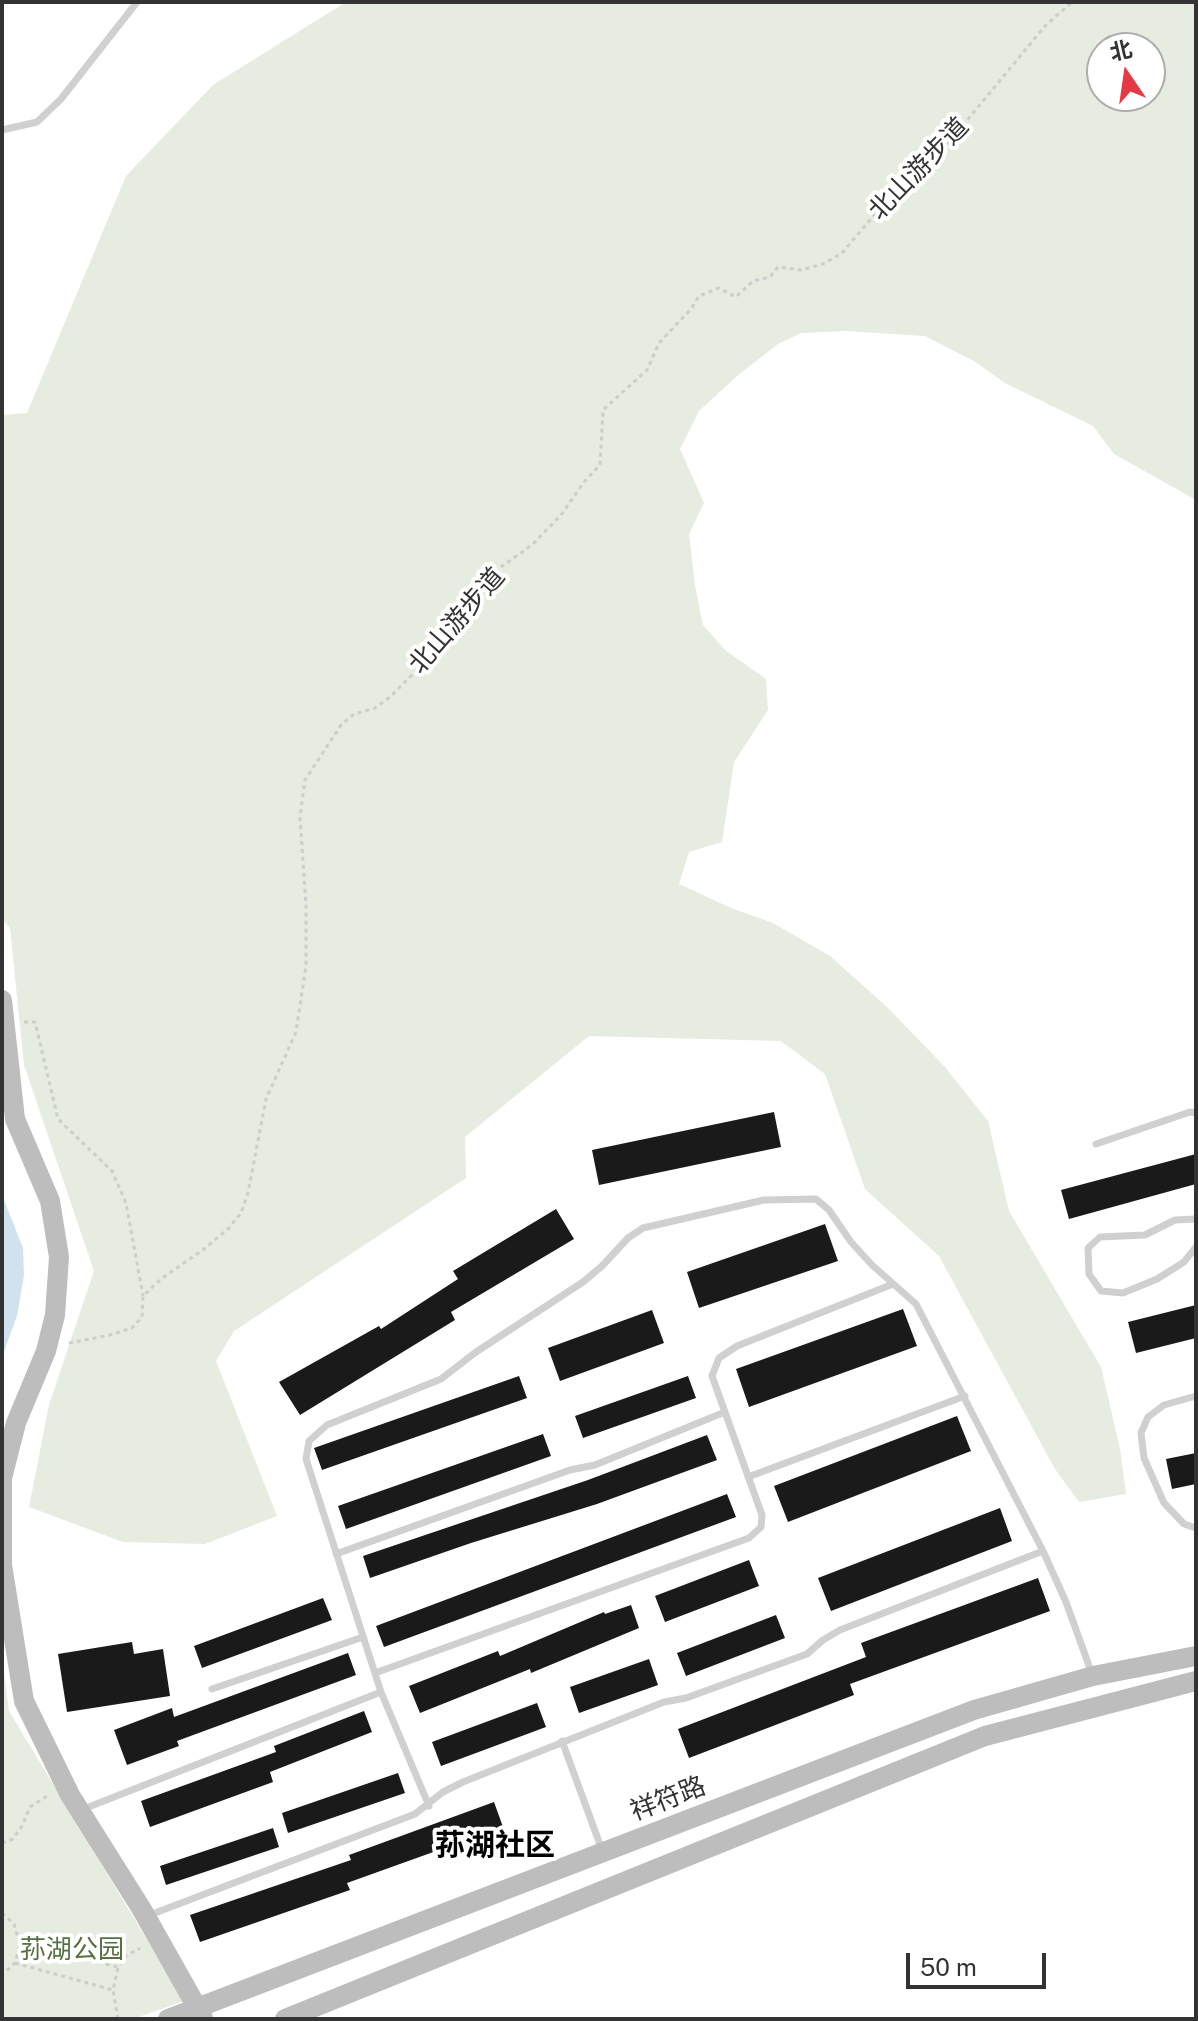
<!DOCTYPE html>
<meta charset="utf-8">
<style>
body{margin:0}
#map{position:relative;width:1198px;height:2021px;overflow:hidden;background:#fff;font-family:"Public Sans","Noto Sans SC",sans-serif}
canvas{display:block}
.frame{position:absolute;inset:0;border:4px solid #333;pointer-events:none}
.north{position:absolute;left:1086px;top:32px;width:80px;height:80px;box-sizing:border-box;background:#fff;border:2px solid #adadad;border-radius:50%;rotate:347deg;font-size:22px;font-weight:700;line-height:32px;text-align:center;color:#333}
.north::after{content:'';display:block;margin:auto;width:28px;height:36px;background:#e63946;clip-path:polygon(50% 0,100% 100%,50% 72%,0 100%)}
.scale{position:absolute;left:906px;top:1953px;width:140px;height:36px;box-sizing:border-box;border:4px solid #333;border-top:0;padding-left:10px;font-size:24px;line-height:28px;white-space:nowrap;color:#333;-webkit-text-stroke:6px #fff;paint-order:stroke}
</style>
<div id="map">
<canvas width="1198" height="2021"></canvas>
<div class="frame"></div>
<div class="north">北</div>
<div class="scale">50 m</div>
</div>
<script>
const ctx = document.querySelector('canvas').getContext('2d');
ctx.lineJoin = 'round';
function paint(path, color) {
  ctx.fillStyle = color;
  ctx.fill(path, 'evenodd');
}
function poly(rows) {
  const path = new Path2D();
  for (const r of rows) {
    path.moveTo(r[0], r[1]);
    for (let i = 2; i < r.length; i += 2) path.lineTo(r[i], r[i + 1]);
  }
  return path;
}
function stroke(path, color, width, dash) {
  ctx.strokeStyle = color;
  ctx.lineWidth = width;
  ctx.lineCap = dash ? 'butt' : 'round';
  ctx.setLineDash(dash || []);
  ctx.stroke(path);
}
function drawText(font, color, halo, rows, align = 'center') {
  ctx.font = font + ' "Public Sans","Noto Sans SC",sans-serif';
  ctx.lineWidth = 8;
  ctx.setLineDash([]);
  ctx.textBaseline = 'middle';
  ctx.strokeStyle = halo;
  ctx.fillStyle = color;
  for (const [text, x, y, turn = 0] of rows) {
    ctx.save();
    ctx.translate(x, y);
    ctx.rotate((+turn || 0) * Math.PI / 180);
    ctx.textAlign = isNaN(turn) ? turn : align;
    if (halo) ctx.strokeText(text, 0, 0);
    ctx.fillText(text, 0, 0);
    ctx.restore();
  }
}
paint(poly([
 [346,2,1196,2,1196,500,1114,454,1093,426,1005,383,974,361,925,336,847,331,801,333,778,344,737,376,699,411,680,449,704,503,689,534,695,586,703,625,725,650,766,679,768,710,734,762,722,842,689,852,679,884,731,908,773,923,830,956,887,1007,945,1067,988,1121,1009,1211,1101,1367,1120,1449,1126,1494,1079,1502,1055,1469,939,1256,865,1189,825,1074,781,1041,589,1036,465,1137,466,1178,234,1331,216,1361,277,1516,205,1544,123,1542,29,1507,49,1405,94,1271,24,1065,10,928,2,919,2,415,27,413,126,176,213,85],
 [1102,48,1150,48,1150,96,1102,96],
 [2,1657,9,1711,184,2001,133,2019,2,2019]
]), '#e6ecdf');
paint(poly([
 [2,1195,23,1248,24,1275,17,1316,2,1357]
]), '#cfe2ee');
paint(poly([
 [774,1112,781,1147,599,1185,592,1150],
 [1196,1154,1196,1184,1069,1219,1061,1190],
 [556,1209,574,1239,451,1312,455,1320,300,1415,279,1382,379,1326,381,1329,458,1279,453,1271],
 [825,1224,838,1261,699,1308,687,1272],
 [1196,1305,1196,1338,1136,1353,1128,1322],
 [903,1309,917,1346,749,1407,736,1369],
 [652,1310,664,1343,560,1381,548,1348],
 [519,1376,527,1398,322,1470,314,1448],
 [688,1376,696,1398,583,1438,575,1416],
 [957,1416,971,1451,788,1522,774,1486],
 [543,1434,551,1456,346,1529,338,1506],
 [707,1435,717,1460,597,1504,471,1543,370,1578,363,1556,588,1480],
 [1196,1453,1196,1484,1172,1489,1166,1459],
 [727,1494,736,1517,384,1647,376,1626],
 [1000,1508,1012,1541,831,1611,818,1578],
 [749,1560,759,1586,665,1622,655,1596],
 [1038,1578,1050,1611,850,1684,854,1695,689,1758,678,1729,866,1657,861,1643],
 [323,1598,332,1620,202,1668,194,1646],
 [631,1605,639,1628,531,1673,530,1669,420,1713,409,1686,498,1651,500,1656,604,1612,605,1614],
 [776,1615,785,1638,686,1676,677,1653],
 [132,1642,134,1654,163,1649,170,1696,67,1712,58,1654],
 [348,1653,356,1675,177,1741,179,1746,127,1765,114,1730,172,1708,174,1717],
 [649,1659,658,1685,579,1713,570,1687],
 [537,1703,546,1727,441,1766,432,1742],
 [364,1711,372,1732,270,1772,273,1782,150,1827,141,1801,276,1752,274,1746],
 [398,1773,405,1793,288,1833,282,1813],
 [494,1802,503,1827,347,1883,350,1890,200,1942,190,1915,351,1860,349,1855],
 [273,1828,279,1847,166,1885,160,1866]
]), '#1a1a1a');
stroke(poly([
 [24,1022,35,1022,58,1119,112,1171,126,1203,143,1296],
 [69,1343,110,1335,132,1328,142,1317,143,1296,161,1279,204,1249,229,1228,241,1213,248,1193,266,1099,296,1032,306,966,306,906,300,817,305,780,341,725,354,714,375,708,390,697,450,637,498,569,532,545,561,515,584,482,600,465,603,410,647,370,659,343,691,309,699,296,719,288,736,297,753,281,770,277,778,267,801,270,823,264,842,253,893,193,931,164,1045,26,1072,2],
 [2,1843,13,1839,22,1826,30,1807,50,1794],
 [2,1913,14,1924,20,1944,15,1963,2,1975],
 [20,1944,118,1967],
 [15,1963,113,1990],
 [118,2019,113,1990,118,1967,126,1956,140,1948]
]), '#cdcdcd', 3, [4, 4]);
stroke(poly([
 [2,130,37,122,61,99,137,2],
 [1096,1144,1190,1112,1196,1113],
 [1196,1219,1175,1220,1145,1235,1100,1237,1088,1248,1089,1274,1101,1291,1123,1293,1157,1279,1184,1262,1196,1247],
 [1196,1396,1164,1405,1148,1417,1141,1433,1144,1458,1164,1503,1184,1524,1196,1528],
 [748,1477,965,1396],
 [336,1554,570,1470,595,1465,725,1412],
 [375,1673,749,1538,761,1527,762,1515,712,1376,719,1358,737,1346,893,1284],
 [212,1689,363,1637],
 [562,1741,602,1850],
 [429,1806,381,1692,306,1459,309,1441,327,1425,441,1379,476,1352,583,1282,602,1266,628,1238,643,1228,764,1200,816,1199,829,1210,851,1242,872,1265,916,1304,1043,1551,1066,1602,1092,1674],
 [81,1810,381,1692],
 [147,1916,415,1814,443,1792,463,1782,664,1702,686,1698,807,1654,823,1640,840,1630,1043,1551]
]), '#d0d0d0', 7);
stroke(poly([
 [2,1000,15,1119,50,1201,59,1257,55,1315,46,1351,16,1423,2,1478,2,1565,24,1701,70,1795,141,1908,203,2018],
 [168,2019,974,1710,1093,1676,1196,1656],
 [285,2019,985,1736,1196,1681]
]), '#bdbdbd', 20);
drawText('26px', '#333', '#fff', [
 ["北山游步道",919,169,-46],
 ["北山游步道",457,621,-49],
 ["祥符路",668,1799,-21]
]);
drawText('26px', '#56703f', '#fff', [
 ["荪湖公园",72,1950]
]);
drawText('bold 30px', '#000', '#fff', [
 ["荪湖社区",495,1846]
]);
</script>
